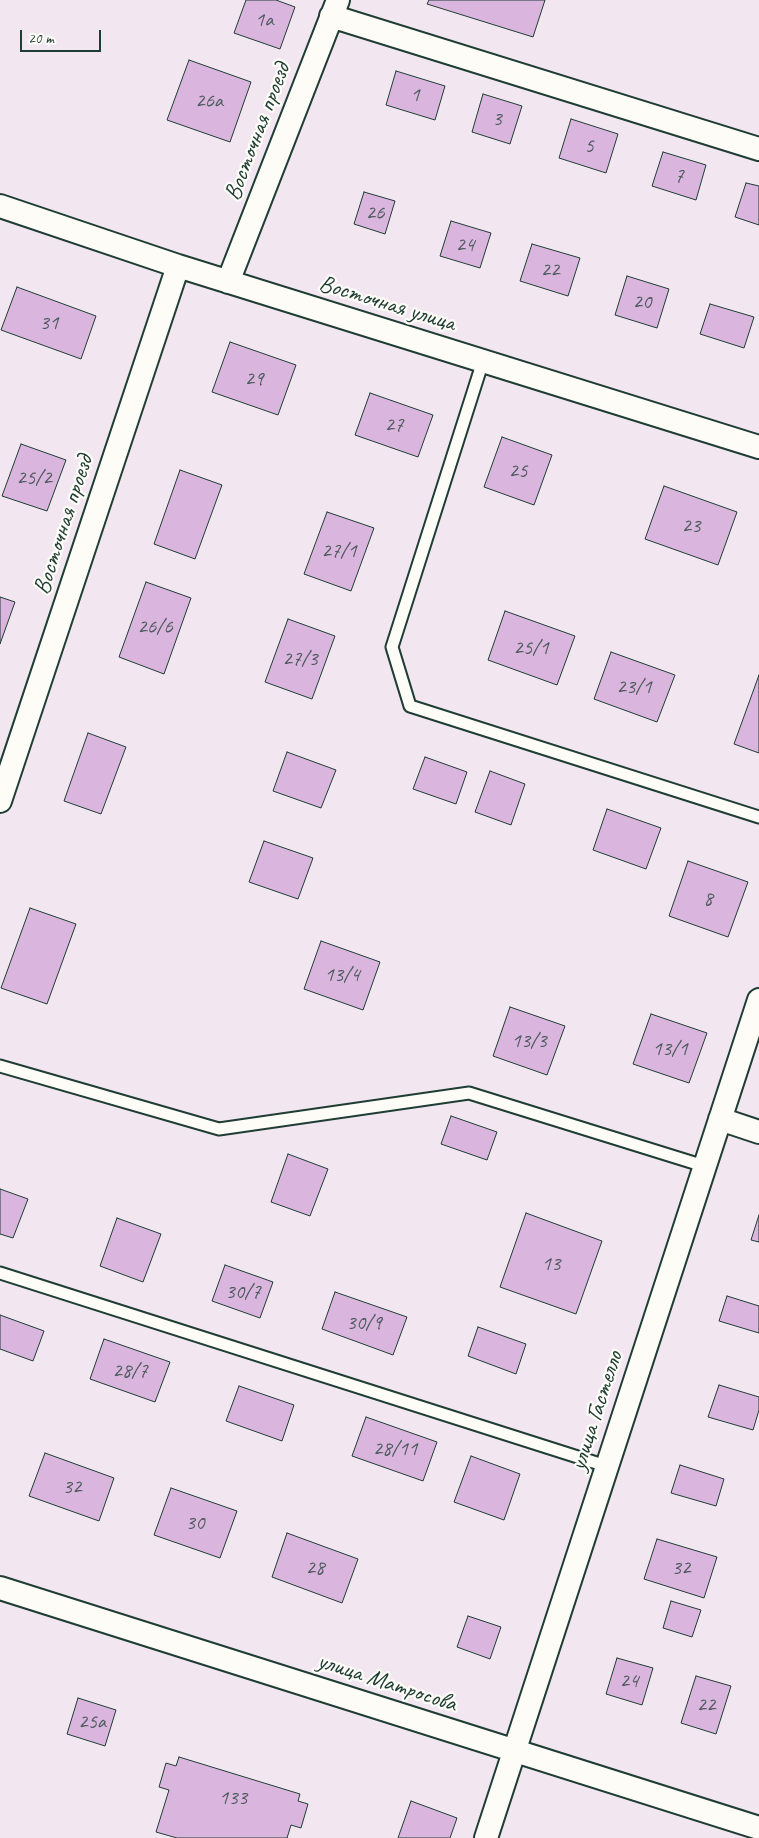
<!DOCTYPE html>
<meta charset="utf-8">
<style>
body{margin:0}
#map{position:relative;width:759px;height:1838px;overflow:hidden;background:#f2e7f0;font-family:Caveat,sans-serif}
canvas{display:block}
.scale{position:absolute;left:20px;top:30px;width:81px;height:22px;box-sizing:border-box;border:2px solid #1f3d34;border-top:0;padding-left:6px;font-size:15px;line-height:18px;white-space:nowrap;color:#1f3d34;-webkit-text-stroke:4px #fdfcf7;paint-order:stroke}
</style>
<div id="map">
<canvas width="759" height="1838"></canvas>
<div class="scale">20 m</div>
</div>
<script>
const ctx = document.querySelector('canvas').getContext('2d');
ctx.lineJoin = 'round';
function paint(path, color) {
  ctx.fillStyle = color;
  ctx.fill(path, 'evenodd');
}
function poly(rows) {
  const path = new Path2D();
  for (const r of rows) {
    path.moveTo(r[0], r[1]);
    for (let i = 2; i < r.length; i += 2) path.lineTo(r[i], r[i + 1]);
  }
  return path;
}
function stroke(path, color, width, dash) {
  ctx.strokeStyle = color;
  ctx.lineWidth = width;
  ctx.lineCap = dash ? 'butt' : 'round';
  ctx.setLineDash(dash || []);
  ctx.stroke(path);
}
function drawText(font, color, halo, rows, align = 'center') {
  ctx.font = font + ' Caveat,sans-serif';
  ctx.lineWidth = 4.5;
  ctx.setLineDash([]);
  ctx.textBaseline = 'middle';
  ctx.strokeStyle = halo;
  ctx.fillStyle = color;
  for (const [text, x, y, turn = 0] of rows) {
    ctx.save();
    ctx.translate(x, y);
    ctx.rotate((+turn || 0) * Math.PI / 180);
    ctx.textAlign = isNaN(turn) ? turn : align;
    if (halo) ctx.strokeText(text, 0, 0);
    ctx.fillText(text, 0, 0);
    ctx.restore();
  }
}
const building = poly([
 [246,0,276,0,295,7,280,49,234,33,246,0],
 [429,0,545,0,533,37,427,4,429,0],
 [189,60,251,82,230,142,167,120,189,60],
 [396,71,445,86,435,120,386,105,396,71],
 [483,94,522,106,510,144,472,132,483,94],
 [571,119,618,134,606,173,559,158,571,119],
 [663,152,706,165,696,200,652,186,663,152],
 [746,183,759,186,759,225,735,217,746,183],
 [364,192,395,201,385,234,354,224,364,192],
 [451,221,491,233,480,268,440,256,451,221],
 [532,244,580,258,568,296,520,281,532,244],
 [627,276,669,289,657,328,615,315,627,276],
 [17,287,96,316,81,359,1,330,17,287],
 [710,304,754,317,744,348,700,334,710,304],
 [230,342,296,365,278,415,212,392,230,342],
 [370,393,433,415,418,457,355,435,370,393],
 [502,437,552,455,534,505,484,487,502,437],
 [21,444,66,460,47,511,2,496,21,444],
 [180,470,222,485,195,559,154,544,180,470],
 [664,486,737,512,718,565,645,539,664,486],
 [327,512,374,528,351,591,304,574,327,512],
 [146,582,191,598,164,674,119,657,146,582],
 [0,597,15,602,0,644,0,597],
 [505,611,575,636,557,685,488,660,505,611],
 [288,619,335,636,312,699,265,682,288,619],
 [611,652,675,675,657,722,594,699,611,652],
 [759,675,759,753,734,744,759,675],
 [88,733,126,747,101,814,64,801,88,733],
 [287,752,336,770,321,808,273,791,287,752],
 [425,757,467,772,456,804,413,789,425,757],
 [490,771,525,784,511,825,475,812,490,771],
 [607,809,661,828,646,869,593,850,607,809],
 [264,841,313,858,298,899,249,882,264,841],
 [688,861,748,882,728,937,669,916,688,861],
 [30,908,76,924,47,1004,1,988,30,908],
 [321,941,380,962,363,1010,304,989,321,941],
 [510,1007,565,1026,547,1075,493,1056,510,1007],
 [651,1014,707,1033,689,1083,633,1064,651,1014],
 [451,1116,497,1132,487,1160,441,1144,451,1116],
 [288,1154,328,1169,310,1216,271,1202,288,1154],
 [0,1189,28,1199,13,1238,0,1234,0,1189],
 [526,1213,602,1241,576,1314,500,1287,526,1213],
 [759,1215,759,1242,751,1240,759,1215],
 [117,1218,161,1234,143,1282,100,1266,117,1218],
 [225,1265,273,1282,260,1318,212,1301,225,1265],
 [335,1292,407,1317,393,1355,322,1329,335,1292],
 [727,1296,759,1306,759,1333,719,1321,727,1296],
 [0,1315,44,1331,33,1361,0,1349,0,1315],
 [478,1327,526,1344,516,1374,468,1356,478,1327],
 [104,1339,170,1362,155,1402,90,1379,104,1339],
 [719,1385,759,1397,759,1410,753,1430,708,1417,719,1385],
 [239,1386,294,1405,282,1441,226,1421,239,1386],
 [366,1417,437,1442,423,1481,352,1456,366,1417],
 [45,1453,114,1478,99,1521,29,1496,45,1453],
 [471,1456,520,1474,504,1520,454,1502,471,1456],
 [680,1465,724,1479,716,1506,671,1493,680,1465],
 [171,1488,237,1511,220,1558,154,1535,171,1488],
 [287,1533,358,1559,342,1603,272,1577,287,1533],
 [657,1539,717,1557,704,1598,644,1579,657,1539],
 [671,1601,701,1610,692,1637,663,1628,671,1601],
 [468,1616,501,1627,490,1659,457,1647,468,1616],
 [617,1658,653,1668,642,1705,606,1694,617,1658],
 [696,1676,731,1686,716,1734,681,1723,696,1676],
 [78,1698,116,1710,105,1746,67,1734,78,1698],
 [179,1757,300,1794,298,1801,308,1804,301,1828,291,1825,287,1838,177,1838,156,1832,169,1790,159,1787,166,1763,176,1766,179,1757],
 [411,1801,457,1818,450,1838,398,1838,411,1801]
]);
paint(building, '#dab5de');
stroke(building, '#1f3d34', 1);
const service = poly([
 [483,361,392,647,410,706,759,817],
 [0,1066,219,1129,469,1093,704,1166],
 [0,1273,606,1466]
]);
const minor = poly([
 [331,16,759,149],
 [0,206,178,266,759,447],
 [228,282,338,0],
 [0,801,178,266],
 [720,1119,759,1132],
 [0,1588,759,1828],
 [486,1838,759,1000]
]);
stroke(service, '#1f3d34', 15);
stroke(minor, '#1f3d34', 26);
stroke(service, '#fdfcf7', 11);
stroke(minor, '#fdfcf7', 22);
drawText('21px', '#4e5b5e', null, [
 ["1а",264,20],
 ["1",415,95],
 ["26а",209,101],
 ["3",497,119],
 ["5",589,146],
 ["7",679,176],
 ["26",375,213],
 ["24",465,245],
 ["22",550,270],
 ["20",642,302],
 ["31",49,323],
 ["29",254,379],
 ["27",394,425],
 ["25",518,471],
 ["25/2",34,478],
 ["23",691,526],
 ["27/1",339,551],
 ["26/6",155,627],
 ["25/1",531,648],
 ["27/3",300,659],
 ["23/1",634,687],
 ["8",708,899],
 ["13/4",342,975],
 ["13/3",529,1041],
 ["13/1",670,1049],
 ["13",551,1264],
 ["30/7",243,1292],
 ["30/9",364,1323],
 ["28/7",130,1371],
 ["28/11",395,1449],
 ["32",72,1487],
 ["30",195,1523],
 ["28",315,1568],
 ["32",681,1568],
 ["24",629,1681],
 ["22",706,1705],
 ["25а",92,1722],
 ["133",233,1798]
]);
drawText('24px', '#1f3d34', '#fdfcf7', [
 ["Восточная проезд",258,132,-69],
 ["Восточная улица",387,304,17],
 ["Восточная проезд",64,525,-72],
 ["улица Гастелло",597,1411,-72],
 ["улица Матросова",387,1683,18]
]);
</script>
